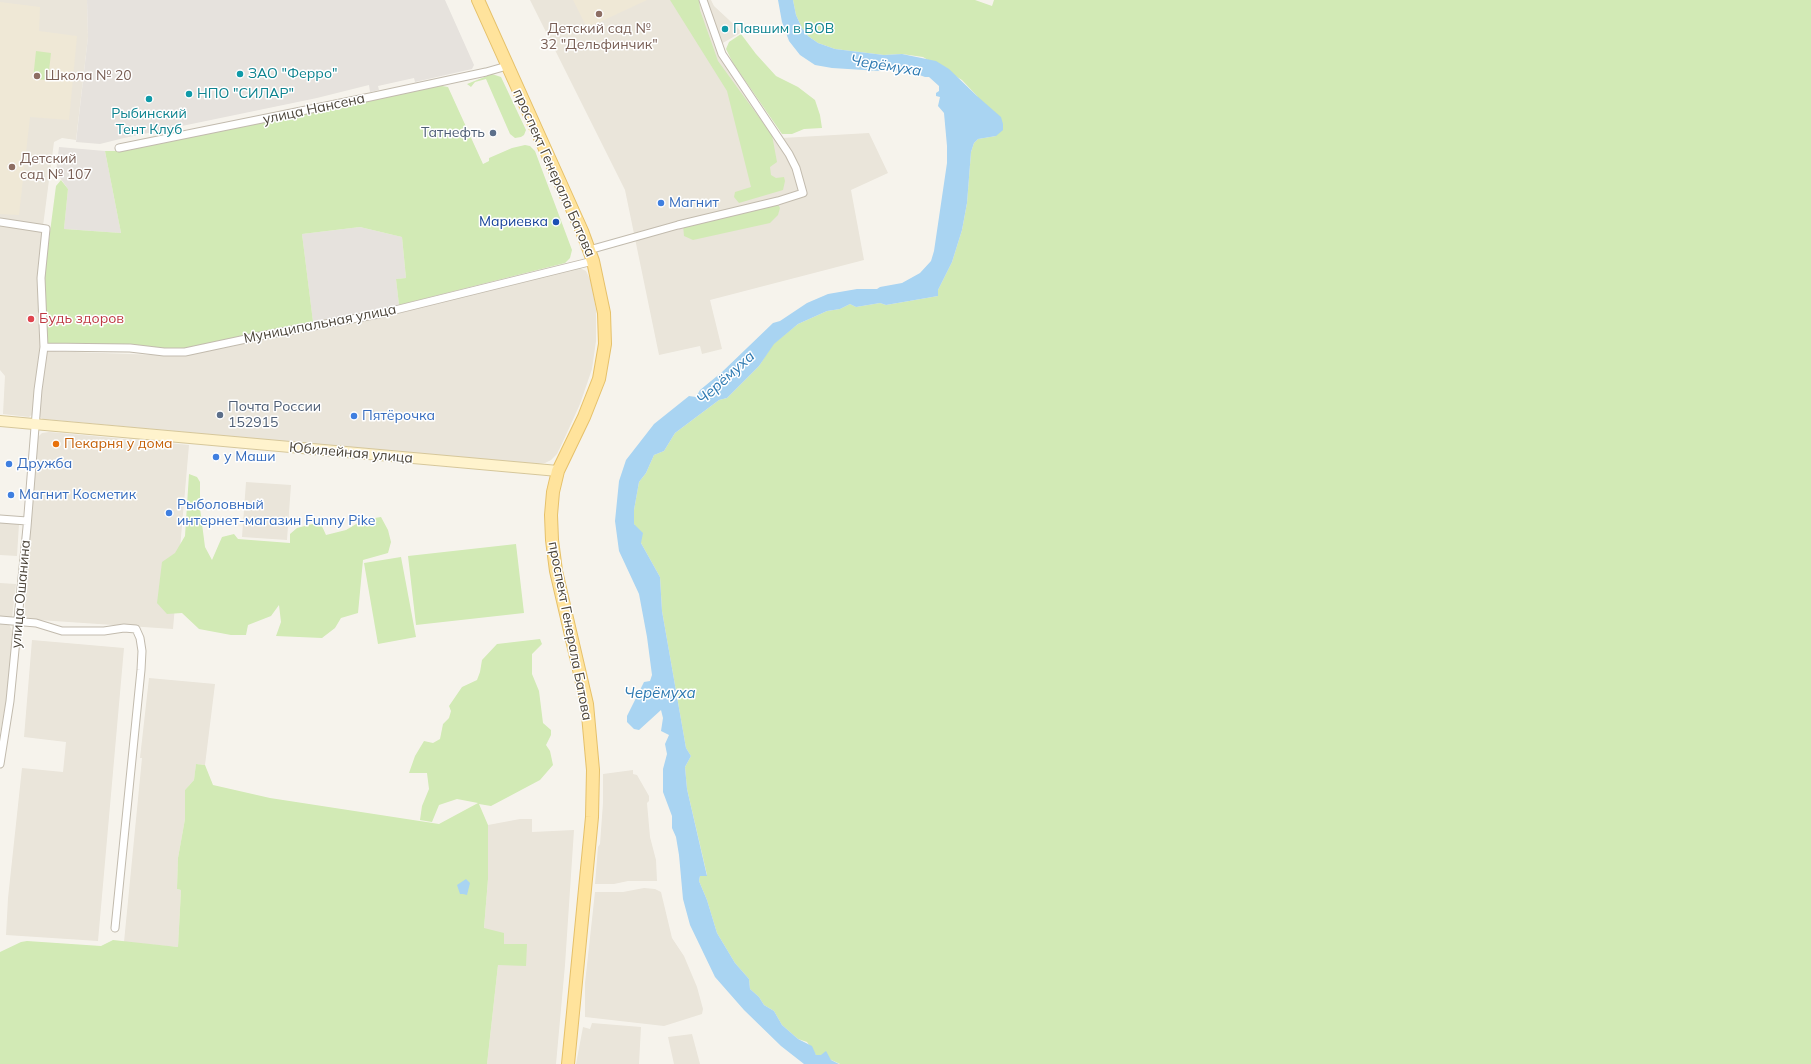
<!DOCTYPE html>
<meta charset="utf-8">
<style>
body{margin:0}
canvas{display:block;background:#f6f3ec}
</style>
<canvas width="1811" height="1064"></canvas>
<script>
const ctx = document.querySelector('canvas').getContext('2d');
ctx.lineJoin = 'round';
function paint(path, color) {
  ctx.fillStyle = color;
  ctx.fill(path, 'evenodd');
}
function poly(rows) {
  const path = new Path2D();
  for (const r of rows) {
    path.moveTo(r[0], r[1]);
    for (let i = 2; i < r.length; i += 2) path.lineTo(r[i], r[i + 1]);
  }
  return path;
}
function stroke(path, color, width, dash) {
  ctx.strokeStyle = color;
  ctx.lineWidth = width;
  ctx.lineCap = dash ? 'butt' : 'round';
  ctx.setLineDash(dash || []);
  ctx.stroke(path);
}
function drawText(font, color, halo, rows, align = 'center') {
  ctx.font = font + ' Mulish,sans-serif';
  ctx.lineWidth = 3;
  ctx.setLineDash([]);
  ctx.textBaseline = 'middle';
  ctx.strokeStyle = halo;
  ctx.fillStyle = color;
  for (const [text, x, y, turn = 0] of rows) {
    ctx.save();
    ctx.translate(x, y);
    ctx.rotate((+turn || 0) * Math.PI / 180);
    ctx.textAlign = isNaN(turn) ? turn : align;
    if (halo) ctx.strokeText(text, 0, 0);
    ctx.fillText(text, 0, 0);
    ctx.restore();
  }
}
paint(poly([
 [0,0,87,0,88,37,76,140,62,138,54,142,43,226,0,218],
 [530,0,711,0,714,6,742,32,721,44,725,53,782,138,869,133,888,173,851,190,864,260,710,300,722,349,702,354,700,346,659,355,625,190],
 [0,225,42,232,38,295,41,316,42,346,34,413,29,417,3,414,5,376,0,370],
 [580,268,586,271,591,281,596,310,596,341,592,369,580,404,566,435,557,454,551,460,545,463,536,464,43,419,38,416,46,351,185,356,260,340,379,318],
 [49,432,189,445,173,629,24,619,37,442,38,437,42,433],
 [246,482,291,485,287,540,242,537],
 [0,522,19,524,17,556,0,555],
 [0,583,16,584,12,618,0,616],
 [0,623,9,624,13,633,6,701,0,734],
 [32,640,124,648,98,941,6,935,8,898,22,768,63,772,66,742,24,737],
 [149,678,215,684,205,765,196,764,194,780,185,790,185,819,178,858,177,889,181,890,178,947,124,942,142,758,140,758],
 [633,770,633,774,637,775,649,796,649,801,647,803,650,837,656,860,657,881,628,881,614,884,595,884,598,847,600,844,603,803,603,774],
 [520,819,532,819,532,832,574,830,565,965,556,1064,487,1064,498,965,527,944,504,944,484,929,488,879,488,825],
 [644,888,655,889,661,892,672,938,684,956,697,987,703,1009,702,1014,664,1026,585,1017,585,983,595,892,623,892],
 [592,1023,641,1027,639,1064,576,1064,583,1027,590,1029],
 [692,1034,700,1064,674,1064,668,1037]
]), '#eae5da');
paint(poly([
 [87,0,445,0,474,65,472,69,415,82,414,78,378,86,379,90,370,92,369,85,317,98,124,138,100,144,76,142,88,37],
 [59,147,105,151,121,233,64,229,68,189,56,172],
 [360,227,402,237,406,278,396,279,399,305,313,322,302,234]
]), '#e6e2dd');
paint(poly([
 [573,0,647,0,587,28],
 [0,2,40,7,39,31,77,36,69,120,30,117,19,215,0,214]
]), '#efe8d6');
paint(poly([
 [670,0,699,0,700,10,718,61,772,135,777,162,770,167,771,175,776,178,784,177,785,181,783,190,739,203,734,197,735,192,751,187,727,91],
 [793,0,975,0,992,6,994,0,1811,0,1811,1064,840,1064,821,1055,816,1055,807,1042,798,1039,782,1025,774,1011,764,1005,759,997,750,989,749,979,735,963,717,933,707,900,699,881,700,876,707,875,687,789,685,767,691,756,686,748,662,611,660,577,641,543,634,524,634,510,639,482,646,473,654,455,664,451,675,433,719,400,727,398,759,366,773,344,798,324,827,311,840,309,850,304,856,307,880,303,886,305,938,296,938,290,952,262,962,230,967,203,971,152,974,143,978,139,996,136,977,96,962,80,923,57,902,54,884,55,835,49,818,43,808,36,802,28,796,15],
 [741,34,756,54,776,76,798,87,815,100,820,115,822,128,804,129,792,134,782,134,733,63,726,49,729,42],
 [36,51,51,53,48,80,33,79],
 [492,74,501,77,526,130,524,135,521,137,515,138,510,134,486,79,475,82,471,87,467,84],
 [436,85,448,87,483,164,489,161,489,158,512,148,525,145,530,146,535,151,572,250,570,258,565,263,399,305,396,279,406,278,402,237,360,227,302,234,313,322,184,349,46,344,44,278,56,186,61,180,68,189,64,229,121,233,105,151,118,151],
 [777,203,780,208,778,215,770,223,693,240,684,236,683,225],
 [189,474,197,477,200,482,200,508,205,547,212,560,222,537,234,534,238,539,290,543,290,534,297,528,320,522,326,535,346,530,363,520,381,517,388,530,391,542,388,553,363,560,358,613,341,618,335,628,322,638,276,636,281,622,279,605,271,616,248,625,246,635,231,635,199,629,182,613,167,614,157,603,162,562,175,553,185,536],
 [516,544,524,613,416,625,408,556],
 [401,557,416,637,378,644,364,563],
 [540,639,542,644,532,654,532,674,539,691,543,723,551,730,551,735,546,745,550,751,553,765,540,780,508,797,491,806,479,804,488,825,488,879,484,928,504,933,504,944,527,944,526,966,498,965,487,1064,0,1064,0,952,21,942,27,941,101,946,113,940,178,947,181,890,177,889,178,858,185,819,185,790,194,780,196,764,205,765,213,785,270,798,439,824,478,803,457,799,439,805,432,822,420,820,422,806,429,789,427,773,409,773,415,756,424,741,433,743,440,739,443,724,449,718,451,711,449,706,462,687,477,680,480,672,482,660,497,644]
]), '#d2eab5');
paint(poly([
 [778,0,793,0,796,15,802,28,808,36,818,43,835,49,884,55,902,54,936,61,949,69,977,96,1001,117,1003,124,1003,130,996,136,978,139,974,143,971,152,967,203,962,230,952,262,938,290,938,296,886,305,880,303,856,307,850,304,840,309,827,311,798,324,774,344,759,366,727,398,719,400,675,433,664,451,654,455,646,473,639,482,634,510,634,524,643,533,641,543,660,577,662,611,686,748,691,756,685,767,687,789,707,876,700,876,699,881,707,900,717,933,735,963,749,979,750,989,759,997,764,1005,774,1011,782,1025,798,1039,812,1046,816,1055,821,1055,826,1051,831,1060,839,1064,804,1064,781,1046,744,1010,715,977,690,925,683,899,679,855,676,837,672,828,672,816,663,792,663,769,667,754,665,744,669,735,661,731,663,718,661,710,639,730,634,729,627,722,627,716,644,682,650,681,652,675,647,637,639,594,619,551,615,521,619,481,626,460,654,424,689,396,696,397,700,390,722,372,773,323,780,321,807,303,828,294,857,289,877,289,880,287,902,283,920,273,931,261,934,251,947,163,947,146,944,113,938,106,940,97,936,96,936,93,939,91,939,86,929,77,925,77,914,73,894,70,880,71,832,68,815,65,800,55,789,41,782,22],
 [466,879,470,883,467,895,463,894,460,894,457,885]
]), '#a9d4f2');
const street = poly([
 [119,148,370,97,486,72,507,66],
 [0,222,46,229,41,278,44,347,38,390,27,527,10,701,0,764],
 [589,250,678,225,778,201,803,193,796,168,789,154,722,54,703,0],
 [44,347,130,348,164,352,185,352,260,336,379,314,593,261],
 [0,519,27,521],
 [0,620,36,623,62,631,104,631,124,628,136,629,140,638,142,651,141,670,115,928]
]);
const secondary = poly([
 [0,421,558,471]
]);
const primary = poly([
 [478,0,582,231,593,261,604,313,605,344,599,379,584,417,558,471,553,492,551,515,552,540,556,571,587,704,593,770,592,817,568,1064]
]);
stroke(street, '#c2bbae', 9);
stroke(secondary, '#d6c79b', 12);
stroke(primary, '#e6c16a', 14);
stroke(street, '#fff', 7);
stroke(secondary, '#fff3cd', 10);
stroke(primary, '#ffe39c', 12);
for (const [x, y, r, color] of [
 [599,14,4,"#8d6e63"],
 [725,29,4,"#0f9aa8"],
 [240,74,4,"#0f9aa8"],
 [37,76,4,"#8d6e63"],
 [189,94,4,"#0f9aa8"],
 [149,99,4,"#0f9aa8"],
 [493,133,4,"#5c6f8a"],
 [12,167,4,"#8d6e63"],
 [661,203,4,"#3f7fe0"],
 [556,222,4,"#1a4fb4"],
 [31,319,4,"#e0444e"],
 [220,415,4,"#5c6f8a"],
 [354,416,4,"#3f7fe0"],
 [56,444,4,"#e8710a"],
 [216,457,4,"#3f7fe0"],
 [9,464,4,"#3f7fe0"],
 [11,495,4,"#3f7fe0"],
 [169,513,4,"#3f7fe0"]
]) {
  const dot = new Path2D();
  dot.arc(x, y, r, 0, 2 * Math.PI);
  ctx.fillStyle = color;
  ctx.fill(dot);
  stroke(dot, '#fff', 1.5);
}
drawText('14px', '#785e54', '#fff', [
 ["Детский сад №",599,29,"center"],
 ["32 \"Дельфинчик\"",599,45,"center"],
 ["Школа № 20",45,76],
 ["Детский",20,159],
 ["сад № 107",20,175]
], 'left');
drawText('14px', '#0d838f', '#fff', [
 ["Павшим в ВОВ",733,29],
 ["ЗАО \"Ферро\"",248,74],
 ["НПО \"СИЛАР\"",197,94],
 ["Рыбинский",149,114,"center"],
 ["Тент Клуб",149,130,"center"]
], 'left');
drawText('14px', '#4b4439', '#fff', [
 ["улица Нансена",314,109,-12],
 ["проспект Генерала Батова",554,173,66],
 ["Муниципальная улица",320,324,-11],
 ["Юбилейная улица",351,453,5],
 ["улица Ошанина",21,594,-85],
 ["проспект Генерала Батова",570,631,79]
]);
drawText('14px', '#4e5e75', '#fff', [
 ["Татнефть",485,133],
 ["Почта России",228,407,"left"],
 ["152915",228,423,"left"]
], 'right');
drawText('14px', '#366cbe', '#fff', [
 ["Магнит",669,203],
 ["Пятёрочка",362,416],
 ["у Маши",224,457],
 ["Дружба",17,464],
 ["Магнит Косметик",19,495],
 ["Рыболовный",177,505],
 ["интернет-магазин Funny Pike",177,521]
], 'left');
drawText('14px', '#164399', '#fff', [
 ["Мариевка",548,222]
], 'right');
drawText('14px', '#be3a42', '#fff', [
 ["Будь здоров",39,319]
], 'left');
drawText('14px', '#c56008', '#fff', [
 ["Пекарня у дома",64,444]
], 'left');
drawText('italic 15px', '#2e7ab2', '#fff', [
 ["Черёмуха",886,66,9],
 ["Черёмуха",726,378,-42],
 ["Черёмуха",660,693]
]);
</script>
